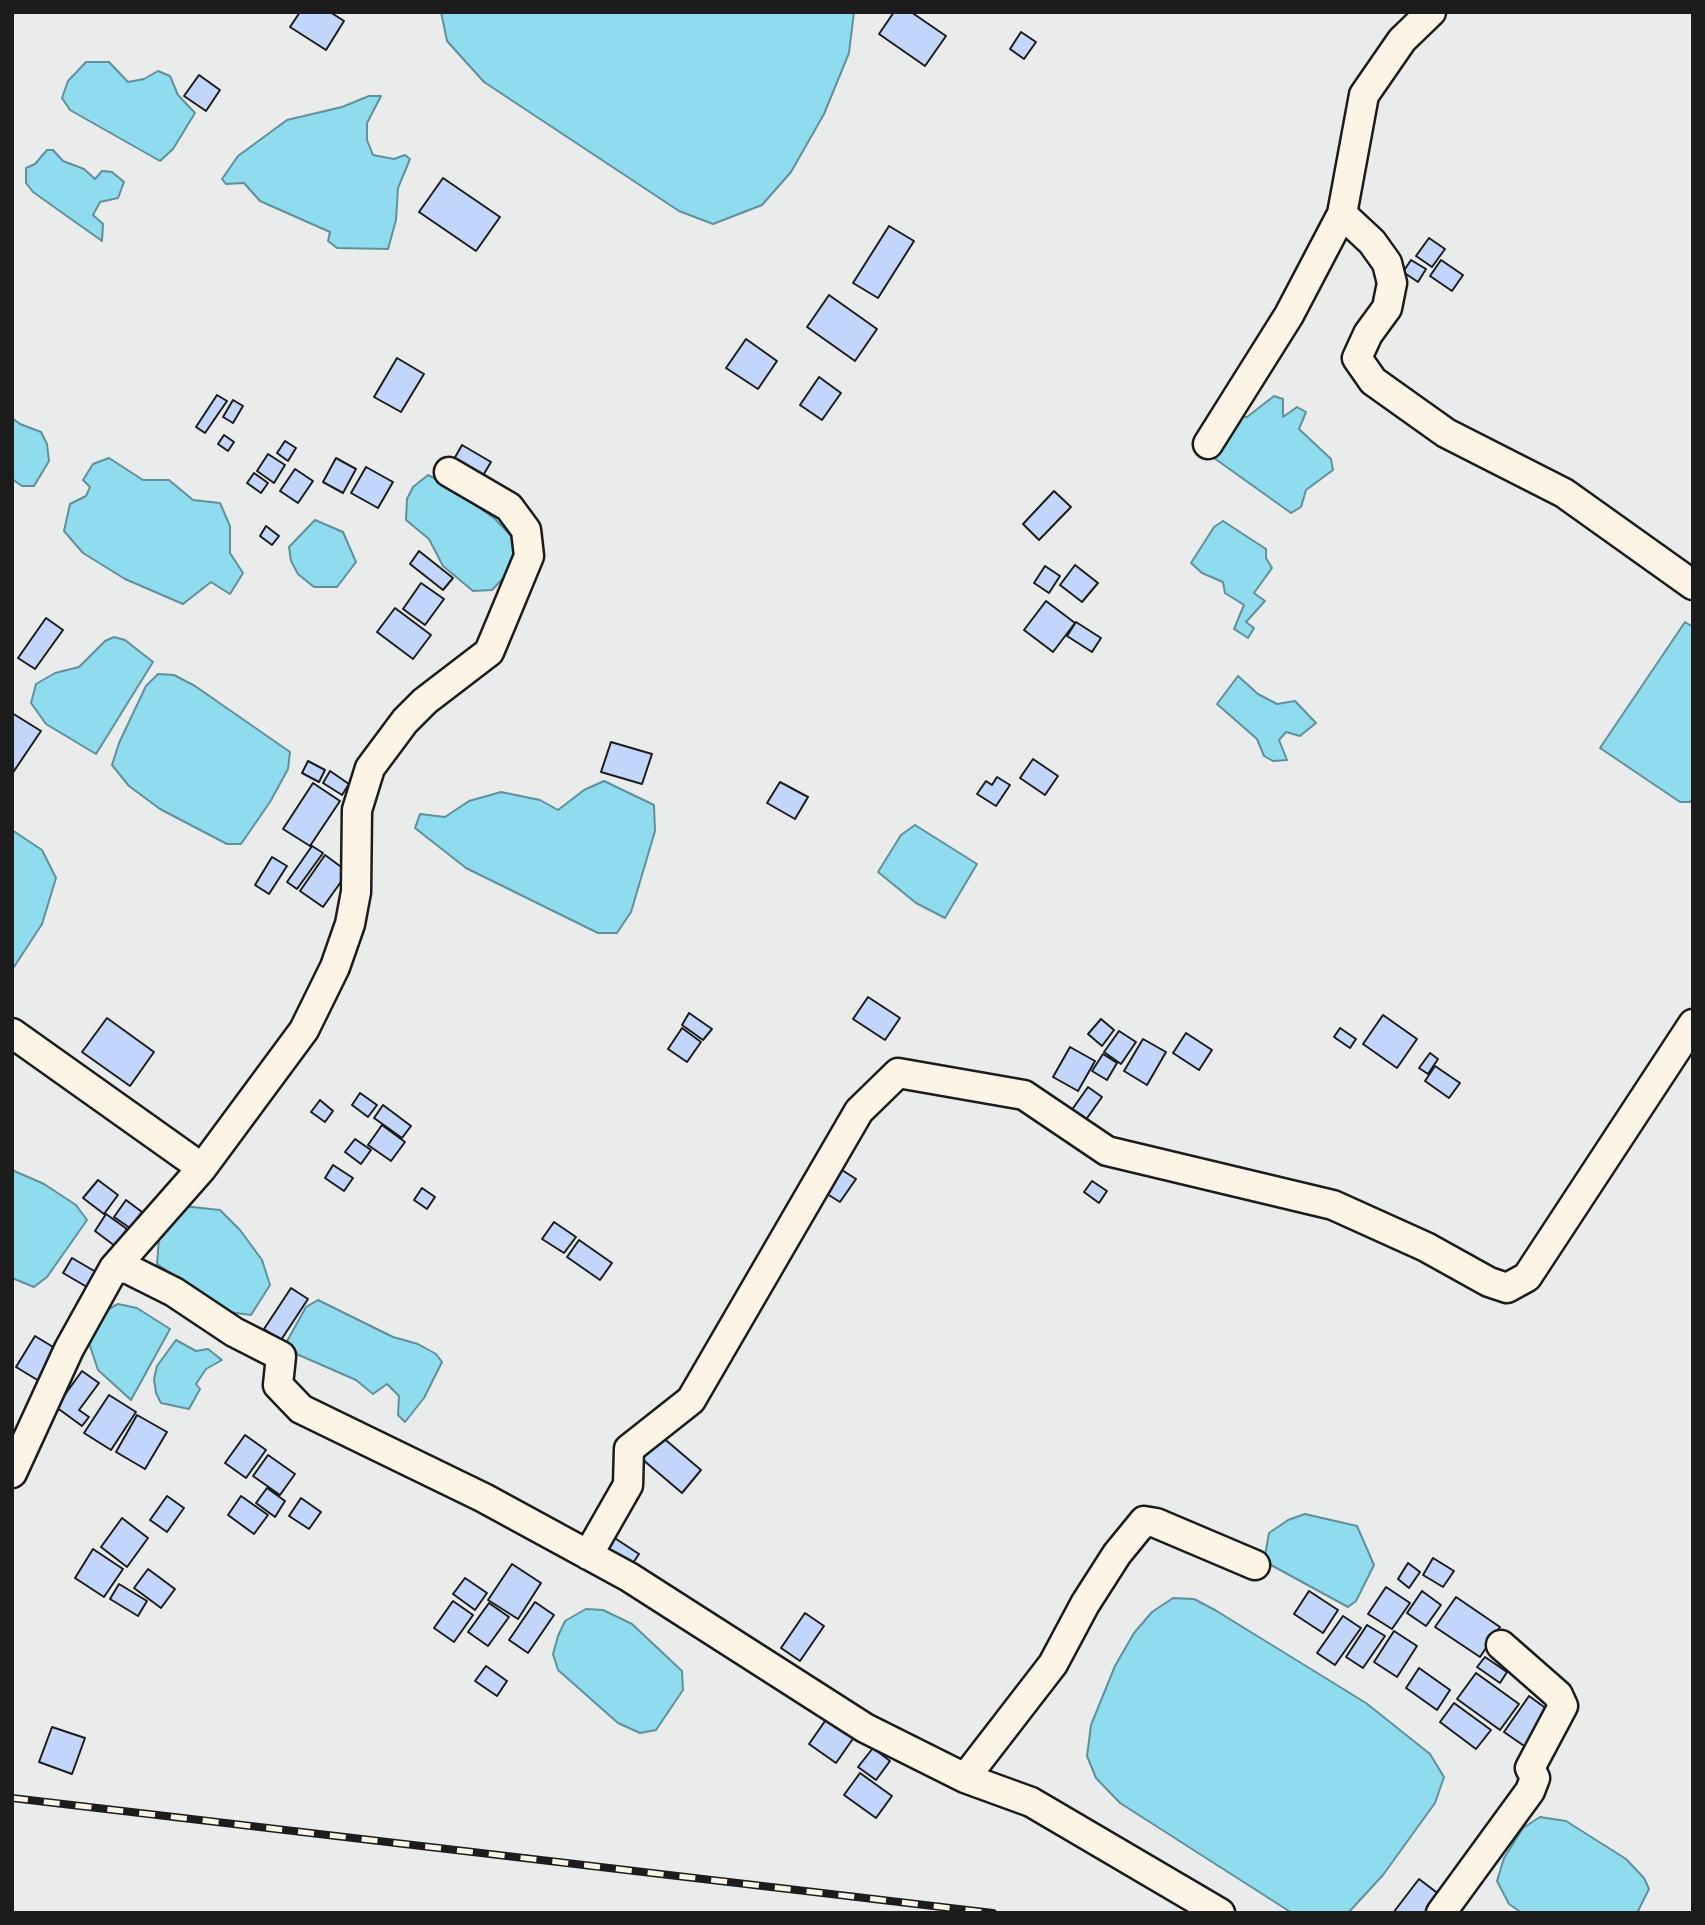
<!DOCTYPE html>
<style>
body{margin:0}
#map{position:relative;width:1705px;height:1925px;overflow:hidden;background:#eaeceb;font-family:"Comic Neue",sans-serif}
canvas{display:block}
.frame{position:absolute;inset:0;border:14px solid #1c1c1c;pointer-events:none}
</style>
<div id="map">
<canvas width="1705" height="1925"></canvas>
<div class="frame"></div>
</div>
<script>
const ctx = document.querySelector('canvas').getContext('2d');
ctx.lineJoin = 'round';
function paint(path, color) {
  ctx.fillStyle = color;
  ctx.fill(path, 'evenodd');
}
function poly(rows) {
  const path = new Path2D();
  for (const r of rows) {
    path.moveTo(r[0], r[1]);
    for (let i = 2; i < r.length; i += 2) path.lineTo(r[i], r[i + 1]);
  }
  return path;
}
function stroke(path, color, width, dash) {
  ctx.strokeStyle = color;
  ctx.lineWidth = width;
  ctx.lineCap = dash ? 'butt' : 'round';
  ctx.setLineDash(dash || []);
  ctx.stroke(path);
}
const water = poly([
 [441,12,854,12,849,53,824,114,791,172,762,205,713,224,679,211,484,82,447,41,441,12],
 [86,62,109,62,128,82,144,79,158,71,170,76,178,95,195,113,173,149,160,161,70,110,62,98,68,81,86,62],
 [369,96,381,96,367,123,367,140,373,155,394,159,405,155,410,159,398,188,396,220,388,249,337,248,328,241,330,232,260,201,244,183,226,184,222,179,238,156,287,120,342,107,369,96],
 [47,150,53,150,63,161,84,169,95,179,102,171,112,172,124,182,118,198,100,202,93,215,103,224,102,241,33,192,26,183,26,168,35,164,47,150],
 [1274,396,1283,399,1283,417,1297,407,1306,412,1299,429,1331,459,1333,470,1306,490,1301,507,1291,513,1214,458,1213,450,1236,416,1247,417,1274,396],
 [12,418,20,424,41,432,47,444,49,461,34,486,22,486,12,479,12,418],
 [109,458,143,480,169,480,193,500,220,503,230,526,230,553,243,573,230,594,211,582,183,604,125,579,83,553,64,531,70,504,86,496,90,487,83,480,93,464,109,458],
 [428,475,451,487,495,519,519,544,512,569,492,590,473,591,443,566,429,539,406,520,407,499,413,487,428,475],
 [315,520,343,532,356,562,337,587,314,587,298,574,291,561,289,547,315,520],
 [1223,521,1266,549,1266,558,1272,568,1254,593,1265,601,1246,622,1254,628,1248,638,1234,629,1244,605,1225,593,1223,582,1202,573,1191,563,1214,527,1223,521],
 [1685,622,1693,627,1693,799,1690,802,1680,802,1600,748,1685,622],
 [114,637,125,640,153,662,96,754,46,724,31,703,36,684,55,673,79,667,105,641,114,637],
 [158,674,174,675,195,686,290,752,288,769,270,802,241,844,227,844,160,809,129,786,112,765,119,743,146,686,158,674],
 [1238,676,1258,694,1277,704,1295,701,1316,723,1300,736,1286,732,1279,740,1287,760,1273,761,1264,756,1257,739,1217,704,1238,676],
 [604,781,654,805,655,831,631,912,617,933,598,933,466,868,415,828,420,814,445,817,469,801,501,792,540,800,558,810,584,790,604,781],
 [915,825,977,864,945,918,916,903,878,872,901,835,915,825],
 [12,830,42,850,56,878,42,924,12,970,12,830],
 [12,1170,44,1184,76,1205,87,1220,47,1277,34,1287,12,1278,12,1170],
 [183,1206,220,1210,240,1230,262,1260,270,1285,251,1315,228,1312,157,1264,159,1238,183,1206],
 [318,1300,393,1337,418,1344,436,1354,442,1362,424,1398,405,1422,398,1415,399,1396,387,1384,373,1394,356,1380,292,1352,286,1343,306,1307,318,1300],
 [118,1304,137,1308,170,1329,131,1400,98,1370,87,1337,103,1312,118,1304],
 [176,1340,196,1351,208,1349,222,1360,206,1369,196,1384,200,1389,189,1409,161,1403,156,1393,154,1379,157,1366,176,1340],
 [1305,1514,1357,1526,1374,1565,1356,1601,1348,1607,1271,1565,1265,1556,1269,1533,1288,1520,1305,1514],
 [1173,1598,1194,1599,1215,1610,1366,1703,1430,1754,1444,1777,1435,1803,1383,1875,1348,1913,1292,1913,1120,1803,1096,1778,1087,1756,1091,1725,1115,1666,1134,1633,1152,1612,1173,1598],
 [586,1609,603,1610,632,1624,682,1671,683,1690,656,1730,640,1733,618,1723,558,1670,553,1654,558,1636,565,1621,586,1609],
 [1540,1817,1566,1821,1626,1859,1644,1878,1649,1889,1637,1913,1522,1913,1509,1904,1497,1881,1504,1858,1523,1828,1540,1817]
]);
paint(water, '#8fdcee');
stroke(water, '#618f9a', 2);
const building = poly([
 [300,12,330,12,344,21,326,50,290,27,300,12],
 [894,12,911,12,946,36,925,66,879,34,894,12],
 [1021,32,1036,42,1024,59,1010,49,1021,32],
 [199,75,220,90,206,111,184,96,199,75],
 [443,178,500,217,476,251,419,212,443,178],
 [889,226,914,241,878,298,853,283,889,226],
 [1429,238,1445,249,1432,267,1416,256,1429,238],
 [1411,260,1426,269,1418,282,1403,272,1411,260],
 [1441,260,1463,275,1452,291,1430,276,1441,260],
 [829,295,877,329,855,361,807,327,829,295],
 [746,339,777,361,758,389,726,368,746,339],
 [397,358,424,374,401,412,374,397,397,358],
 [819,377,841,393,822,420,800,405,819,377],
 [217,395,227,401,205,433,196,427,217,395],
 [233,400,243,406,233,423,223,417,233,400],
 [224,435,234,442,228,451,218,444,224,435],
 [285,441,296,448,288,461,277,453,285,441],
 [462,445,491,462,478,484,449,468,462,445],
 [268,454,285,465,274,483,257,471,268,454],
 [336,458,356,469,343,493,323,482,336,458],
 [366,467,393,482,378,508,351,493,366,467],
 [295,469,313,481,298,503,280,491,295,469],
 [254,473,268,483,261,493,247,483,254,473],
 [1054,491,1071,507,1039,540,1023,524,1054,491],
 [266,526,279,536,272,545,260,536,266,526],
 [419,551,453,578,443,590,410,564,419,551],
 [1075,565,1098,583,1082,602,1060,585,1075,565],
 [1045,566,1060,576,1049,593,1034,583,1045,566],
 [421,583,444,599,425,625,403,609,421,583],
 [1046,601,1075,623,1053,652,1024,630,1046,601],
 [395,608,431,635,413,659,377,632,395,608],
 [46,618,63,630,35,669,18,658,46,618],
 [1076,622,1101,638,1092,652,1067,636,1076,622],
 [12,713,41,731,12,774,12,713],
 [611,742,652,754,642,784,601,772,611,742],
 [1033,759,1058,776,1045,795,1020,778,1033,759],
 [308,761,325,770,319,782,302,773,308,761],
 [330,771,349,784,342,795,323,783,330,771],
 [997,777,1010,785,996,806,977,794,986,781,992,785,997,777],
 [780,782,808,797,795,819,767,803,780,782],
 [313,783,340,801,310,846,283,829,313,783],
 [312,846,323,853,297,889,287,882,312,846],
 [325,855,348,872,323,907,300,891,325,855],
 [272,857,287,866,269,894,255,885,272,857],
 [868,997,900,1018,885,1040,853,1019,868,997],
 [689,1013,712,1029,703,1040,682,1025,689,1013],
 [1383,1015,1417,1039,1397,1068,1363,1044,1383,1015],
 [107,1018,154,1052,130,1086,82,1052,107,1018],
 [1101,1019,1114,1030,1102,1046,1088,1034,1101,1019],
 [682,1028,701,1042,687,1062,668,1049,682,1028],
 [1340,1028,1356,1039,1350,1048,1334,1037,1340,1028],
 [1119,1031,1136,1042,1121,1064,1104,1052,1119,1031],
 [1186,1033,1212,1050,1199,1070,1173,1053,1186,1033],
 [1143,1039,1166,1052,1147,1085,1124,1071,1143,1039],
 [1070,1047,1095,1061,1078,1091,1053,1077,1070,1047],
 [1430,1053,1438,1059,1428,1074,1419,1068,1430,1053],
 [1103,1054,1117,1063,1107,1080,1092,1071,1103,1054],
 [1435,1066,1460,1083,1449,1098,1425,1081,1435,1066],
 [1088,1087,1102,1097,1085,1121,1071,1111,1088,1087],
 [360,1093,377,1105,368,1117,352,1105,360,1093],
 [320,1100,333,1111,325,1122,311,1112,320,1100],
 [383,1105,411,1126,402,1138,374,1118,383,1105],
 [382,1125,405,1142,391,1161,368,1145,382,1125],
 [355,1139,371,1150,361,1164,345,1152,355,1139],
 [333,1165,353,1178,344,1191,325,1178,333,1165],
 [842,1170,856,1179,840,1202,827,1194,842,1170],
 [98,1180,118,1195,104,1214,83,1198,98,1180],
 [1092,1181,1107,1191,1099,1203,1084,1192,1092,1181],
 [422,1188,435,1197,427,1209,414,1200,422,1188],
 [126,1200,142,1212,130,1228,114,1217,126,1200],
 [106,1214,127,1229,115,1246,95,1231,106,1214],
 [554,1222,576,1237,564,1253,542,1239,554,1222],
 [579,1240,612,1263,600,1280,567,1257,579,1240],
 [72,1258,96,1272,87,1287,63,1273,72,1258],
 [291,1288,308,1299,281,1340,264,1329,291,1288],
 [35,1336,63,1353,44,1384,16,1367,35,1336],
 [82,1371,99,1383,79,1410,89,1417,82,1426,56,1407,82,1371],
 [109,1395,136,1412,111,1450,84,1433,109,1395],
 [137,1415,167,1432,145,1469,116,1452,137,1415],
 [245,1435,266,1450,246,1478,225,1463,245,1435],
 [661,1436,701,1470,682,1493,642,1459,661,1436],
 [268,1455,295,1474,280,1495,253,1476,268,1455],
 [267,1488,285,1501,275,1517,256,1503,267,1488],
 [167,1496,184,1508,167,1532,150,1520,167,1496],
 [241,1496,268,1515,254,1534,228,1515,241,1496],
 [301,1498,321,1512,309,1529,289,1516,301,1498],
 [122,1518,148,1538,127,1567,101,1547,122,1518],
 [607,1533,639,1554,629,1569,598,1548,607,1533],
 [93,1549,123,1569,104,1597,75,1578,93,1549],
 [1433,1558,1454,1571,1443,1587,1423,1575,1433,1558],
 [1408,1563,1420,1572,1409,1588,1398,1579,1408,1563],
 [512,1564,541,1583,518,1619,488,1600,512,1564],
 [148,1569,175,1589,161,1608,134,1588,148,1569],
 [465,1578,487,1593,475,1610,453,1594,465,1578],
 [119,1584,147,1601,138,1616,110,1599,119,1584],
 [1386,1587,1410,1603,1392,1629,1368,1614,1386,1587],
 [1309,1591,1338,1610,1323,1633,1294,1614,1309,1591],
 [1422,1591,1441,1605,1426,1626,1407,1613,1422,1591],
 [1456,1597,1500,1627,1480,1657,1435,1627,1456,1597],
 [453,1601,473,1615,454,1642,434,1628,453,1601],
 [535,1602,554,1615,528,1653,509,1640,535,1602],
 [489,1603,509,1617,488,1646,468,1632,489,1603],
 [805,1613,824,1626,800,1661,781,1648,805,1613],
 [1343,1616,1361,1628,1335,1665,1317,1653,1343,1616],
 [1367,1625,1385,1636,1363,1668,1346,1657,1367,1625],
 [1394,1631,1417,1646,1397,1677,1374,1662,1394,1631],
 [1485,1657,1507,1672,1500,1683,1477,1667,1485,1657],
 [486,1666,507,1681,497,1696,475,1681,486,1666],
 [1419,1668,1450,1690,1437,1710,1406,1688,1419,1668],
 [1476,1673,1519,1704,1500,1730,1457,1699,1476,1673],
 [1529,1696,1555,1715,1530,1750,1504,1732,1529,1696],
 [1454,1703,1491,1730,1476,1749,1440,1722,1454,1703],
 [830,1714,857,1733,836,1763,809,1744,830,1714],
 [52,1727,85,1738,72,1774,39,1762,52,1727],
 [873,1748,890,1761,876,1780,858,1767,873,1748],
 [860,1773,892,1796,876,1818,844,1795,860,1773],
 [1419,1879,1444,1898,1432,1913,1393,1913,1419,1879]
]);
paint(building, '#c1d6fa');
stroke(building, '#1c1c1c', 2);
const minor = poly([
 [1342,214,1372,242,1387,263,1392,283,1387,308,1368,334,1357,358,1373,381,1446,433,1564,493,1693,585],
 [1208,444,1289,315,1342,214,1364,95,1402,40,1431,12],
 [12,1033,202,1168],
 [114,1268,202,1168,304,1030,335,967,350,924,356,892,357,810,370,768,405,721,425,701,489,652,502,621,529,556,526,530,509,507,449,472],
 [12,1473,69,1349,114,1268,128,1269,174,1292,234,1332,281,1356,278,1385,301,1409,484,1498,629,1577,865,1728,965,1778,1031,1802,1220,1913],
 [588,1555,628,1485,629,1449,691,1400,859,1111,898,1073,1024,1095,1107,1151,1333,1205,1426,1247,1489,1282,1507,1288,1527,1277,1693,1024],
 [965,1778,1053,1664,1085,1604,1117,1554,1144,1521,1156,1523,1255,1565],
 [1441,1913,1530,1791,1535,1778,1530,1768,1563,1706,1558,1695,1501,1645]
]);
stroke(minor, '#1c1c1c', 33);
stroke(minor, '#fcf5e5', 28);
const rail = poly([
 [12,1798,993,1913]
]);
stroke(rail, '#1c1c1c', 8);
stroke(rail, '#fcf5e5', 5, [16]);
</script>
